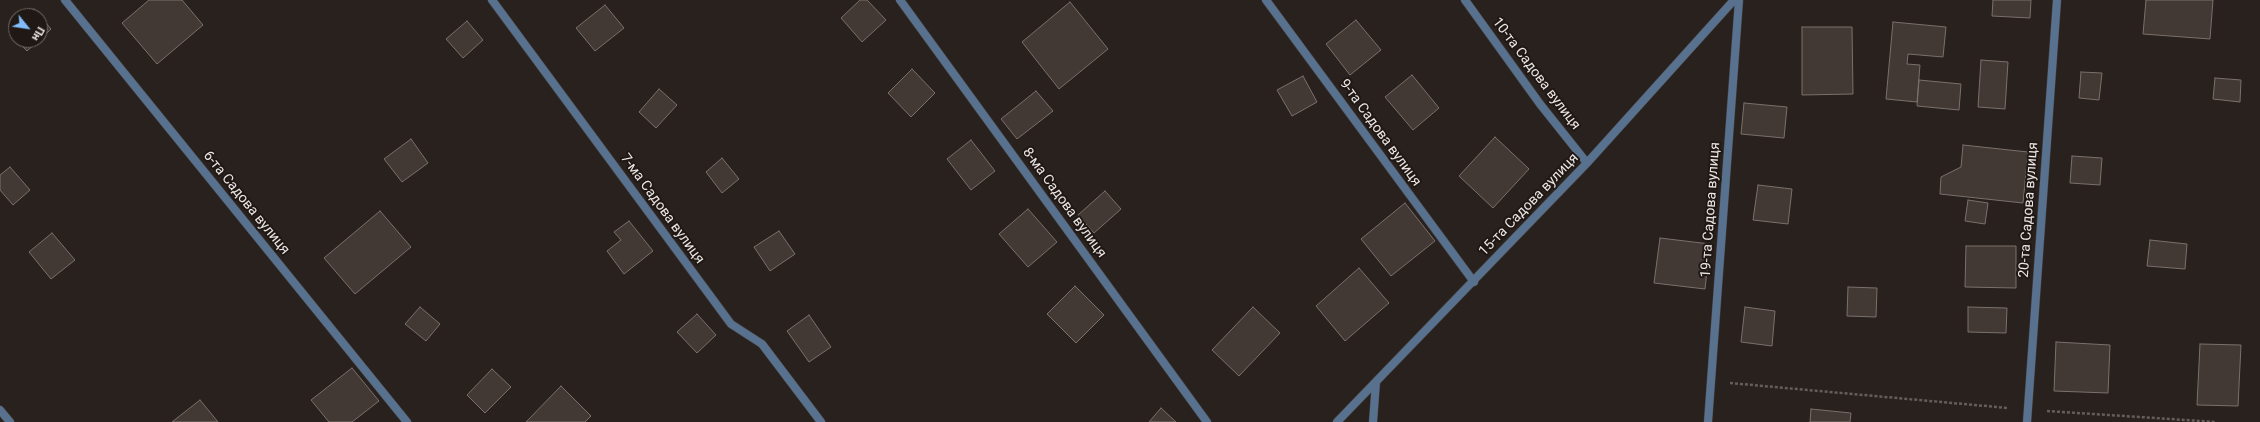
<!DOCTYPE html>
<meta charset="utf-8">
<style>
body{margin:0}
#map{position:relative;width:2260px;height:422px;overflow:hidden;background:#29211d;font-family:Roboto,sans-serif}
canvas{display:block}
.north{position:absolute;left:8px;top:8px;width:40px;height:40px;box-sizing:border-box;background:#1f1814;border:1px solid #716a67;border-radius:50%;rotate:120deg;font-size:11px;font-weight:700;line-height:16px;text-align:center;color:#ece6e4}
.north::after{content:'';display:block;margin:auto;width:14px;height:18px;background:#82bcfa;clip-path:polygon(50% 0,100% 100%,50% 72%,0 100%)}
</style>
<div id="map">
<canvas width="2260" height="422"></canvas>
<div class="north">Пн</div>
</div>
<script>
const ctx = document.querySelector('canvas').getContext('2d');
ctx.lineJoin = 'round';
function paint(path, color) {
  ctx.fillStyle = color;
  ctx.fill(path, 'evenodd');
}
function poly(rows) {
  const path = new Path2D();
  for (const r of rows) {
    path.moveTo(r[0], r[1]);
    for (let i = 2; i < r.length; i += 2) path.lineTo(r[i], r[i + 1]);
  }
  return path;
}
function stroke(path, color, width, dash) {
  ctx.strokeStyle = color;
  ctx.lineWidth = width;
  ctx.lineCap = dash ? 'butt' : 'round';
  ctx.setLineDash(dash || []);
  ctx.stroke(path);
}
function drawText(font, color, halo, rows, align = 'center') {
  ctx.font = font + ' Roboto,sans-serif';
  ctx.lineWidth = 4;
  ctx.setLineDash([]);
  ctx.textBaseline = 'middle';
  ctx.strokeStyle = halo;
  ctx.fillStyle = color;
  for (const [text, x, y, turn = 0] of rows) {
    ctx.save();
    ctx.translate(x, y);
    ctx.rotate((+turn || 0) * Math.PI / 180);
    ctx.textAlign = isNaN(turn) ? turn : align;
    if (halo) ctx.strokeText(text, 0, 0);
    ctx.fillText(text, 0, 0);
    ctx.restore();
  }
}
const building = poly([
 [149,0,182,0,203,25,157,64,122,23,149,0],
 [860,0,867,0,886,20,862,42,841,18,860,0],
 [1993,0,2031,0,2030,18,1992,16,1993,0],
 [2146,0,2213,0,2210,39,2143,34,2146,0],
 [1070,2,1108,49,1059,89,1022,42,1070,2],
 [605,5,624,28,595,51,576,28,605,5],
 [34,9,40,16,27,16,34,9],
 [40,16,51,29,40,40,40,16],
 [1356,20,1381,50,1350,75,1326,44,1356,20],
 [467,21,483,40,463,58,446,39,467,21],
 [1893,22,1946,27,1943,57,1908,54,1907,64,1920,65,1917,102,1886,99,1893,22],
 [16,25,16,39,9,31,16,25],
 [1802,27,1852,27,1853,94,1802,95,1802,27],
 [17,40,39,40,27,51,17,40],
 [1981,60,2008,62,2005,109,1978,107,1981,60],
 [912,69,935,93,911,117,888,93,912,69],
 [2081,72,2102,73,2099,100,2079,98,2081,72],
 [1412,75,1439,108,1413,130,1385,97,1412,75],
 [1303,76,1317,102,1292,116,1277,90,1303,76],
 [2215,78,2241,80,2240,102,2213,99,2215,78],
 [1919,80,1961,84,1959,110,1917,106,1919,80],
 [659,89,677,105,656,128,639,112,659,89],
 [1036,91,1053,111,1017,139,1001,119,1036,91],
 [1744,103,1787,107,1784,138,1741,134,1744,103],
 [1495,137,1529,169,1493,208,1459,176,1495,137],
 [411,139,428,163,402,182,384,159,411,139],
 [971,140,995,171,971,190,947,159,971,140],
 [1963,145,2028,152,2023,203,1940,194,1941,177,1961,167,1963,145],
 [2072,156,2102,158,2100,185,2070,183,2072,156],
 [722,158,739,179,722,193,706,172,722,158],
 [10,167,30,190,13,205,0,190,0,175,10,167],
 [1758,185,1792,189,1788,224,1753,220,1758,185],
 [1105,191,1121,209,1094,233,1078,215,1105,191],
 [1968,200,1988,203,1985,224,1965,221,1968,200],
 [1405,203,1435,241,1391,276,1361,239,1405,203],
 [1028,209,1057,242,1028,267,999,234,1028,209],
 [380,211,411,247,355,294,324,258,380,211],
 [629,221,653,251,624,274,607,251,621,240,614,232,629,221],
 [779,231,795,254,770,271,754,247,779,231],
 [52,233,75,260,51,279,29,252,52,233],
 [1660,238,1710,244,1705,289,1654,283,1660,238],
 [2150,240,2187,244,2185,269,2147,266,2150,240],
 [1966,246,2016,246,2016,288,1965,287,1966,246],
 [1359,268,1389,303,1345,341,1316,306,1359,268],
 [1075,286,1104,315,1076,343,1047,314,1075,286],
 [1848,287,1877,288,1876,317,1847,316,1848,287],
 [420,307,440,324,426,341,405,324,420,307],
 [1253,307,1280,333,1239,376,1212,350,1253,307],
 [1745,307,1775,311,1772,346,1741,342,1745,307],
 [1968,307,2007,308,2006,333,1968,332,1968,307],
 [697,314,716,335,697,353,677,332,697,314],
 [809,315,831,347,809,362,787,331,809,315],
 [2056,342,2110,345,2108,393,2054,391,2056,342],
 [2200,344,2241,345,2238,406,2197,405,2200,344],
 [352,368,379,401,352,422,329,422,311,400,352,368],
 [492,369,511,387,485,413,467,395,492,369],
 [561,386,591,416,585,422,526,422,561,386],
 [200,400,218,422,172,422,200,400],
 [1161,408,1176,422,1149,422,1161,408],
 [1811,409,1851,413,1850,422,1810,422,1811,409]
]);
paint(building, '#423935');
stroke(building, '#7a706c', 1);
const minor = poly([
 [65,0,407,422],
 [492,0,731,324,762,344,821,422],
 [900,0,1207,422],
 [1266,0,1474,282],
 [1465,0,1540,104,1587,163],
 [0,410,10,422],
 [1337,422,1587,163,1734,0],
 [1373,422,1376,382],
 [1708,422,1739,0],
 [2027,422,2057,0]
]);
stroke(minor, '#443d39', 9);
stroke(poly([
 [1730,383,2008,408],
 [2047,411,2216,422]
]), '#645d5a', 2.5, [3, 2]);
stroke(minor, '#57718e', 8);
drawText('14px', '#ece6e4', '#1f1814', [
 ["10-та Садова вулиця",1536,74,53],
 ["9-та Садова вулиця",1380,133,54],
 ["6-та Садова вулиця",246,203,51],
 ["8-ма Садова вулиця",1064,203,54],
 ["15-та Садова вулиця",1529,205,-46],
 ["7-ма Садова вулиця",662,209,54],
 ["19-та Садова вулиця",1711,210,-86],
 ["20-та Садова вулиця",2029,210,-86]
]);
</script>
